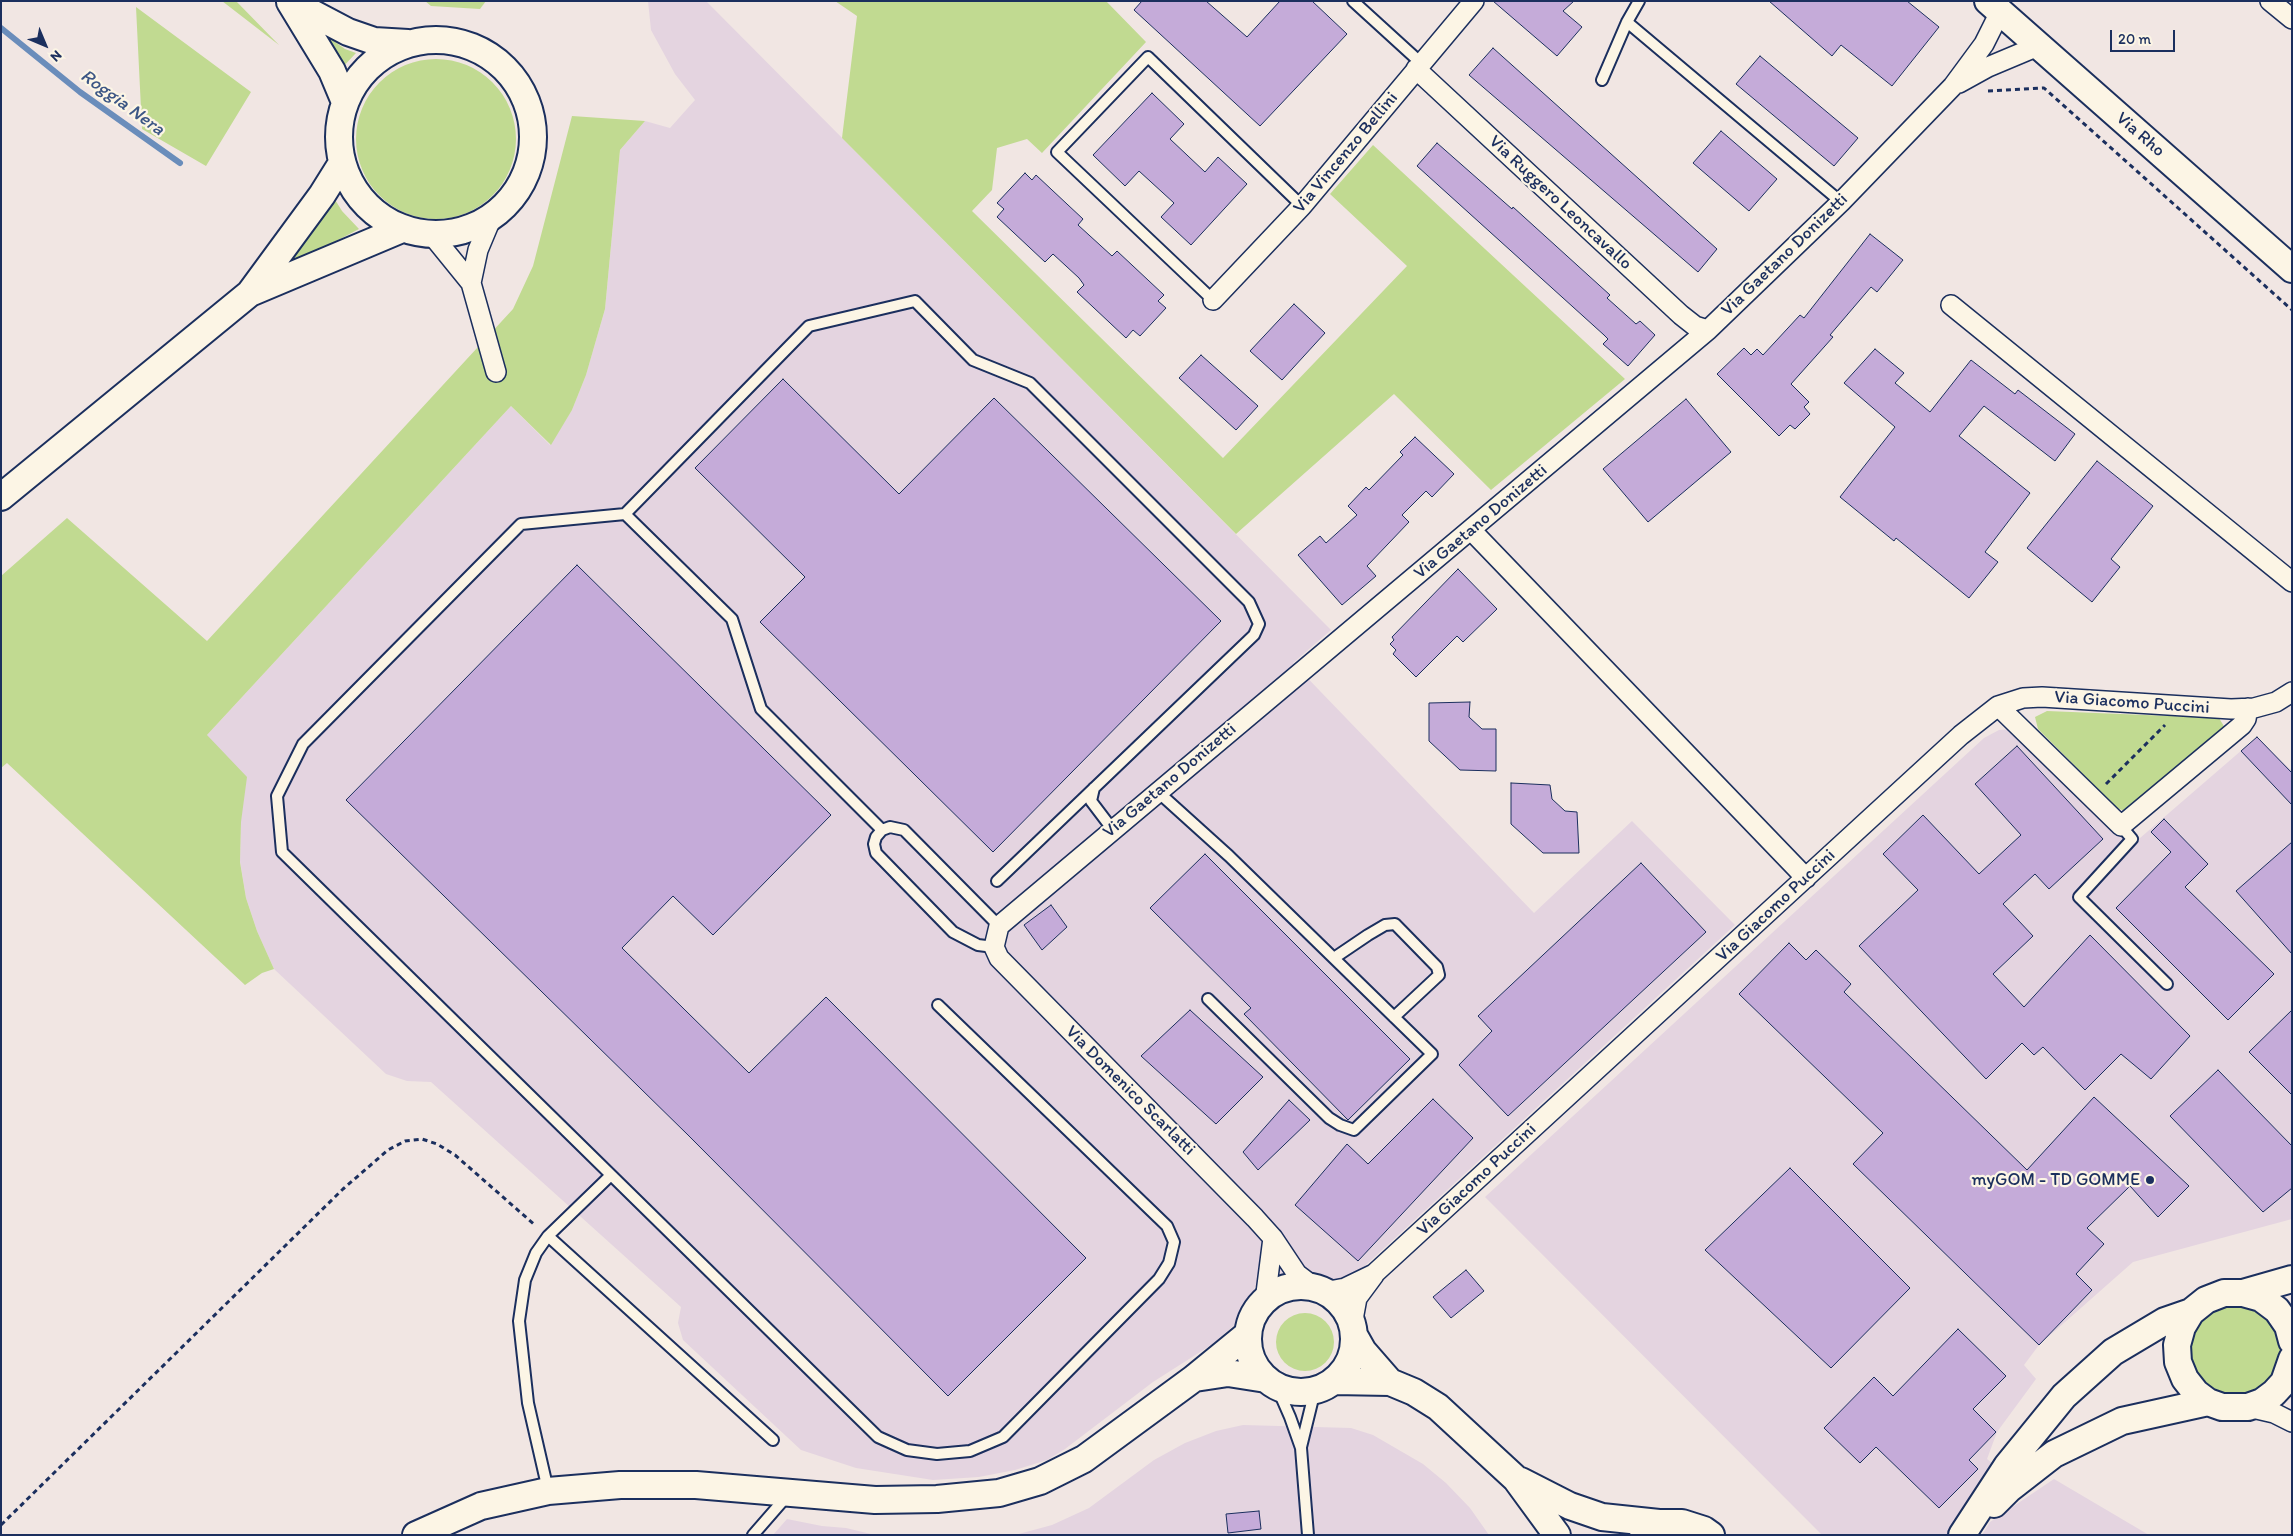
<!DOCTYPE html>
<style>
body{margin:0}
#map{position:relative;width:2293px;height:1536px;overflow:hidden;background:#f1e6e3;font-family:Itim,sans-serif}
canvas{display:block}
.frame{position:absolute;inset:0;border:2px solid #1b2f5e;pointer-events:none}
.north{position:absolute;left:20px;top:20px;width:50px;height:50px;-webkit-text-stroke:4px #fcf5e5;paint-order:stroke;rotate:135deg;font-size:14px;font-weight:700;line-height:20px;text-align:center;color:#1b2f5e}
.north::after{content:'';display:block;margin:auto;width:18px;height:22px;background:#1b2f5e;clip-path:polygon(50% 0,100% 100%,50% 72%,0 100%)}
.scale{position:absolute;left:2110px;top:30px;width:65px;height:22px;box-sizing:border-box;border:2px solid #1b2f5e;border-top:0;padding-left:6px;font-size:15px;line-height:18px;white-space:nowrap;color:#1b2f5e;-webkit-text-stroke:4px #fcf5e5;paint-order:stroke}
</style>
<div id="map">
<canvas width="2293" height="1536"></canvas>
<div class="frame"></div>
<div class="north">N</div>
<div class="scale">20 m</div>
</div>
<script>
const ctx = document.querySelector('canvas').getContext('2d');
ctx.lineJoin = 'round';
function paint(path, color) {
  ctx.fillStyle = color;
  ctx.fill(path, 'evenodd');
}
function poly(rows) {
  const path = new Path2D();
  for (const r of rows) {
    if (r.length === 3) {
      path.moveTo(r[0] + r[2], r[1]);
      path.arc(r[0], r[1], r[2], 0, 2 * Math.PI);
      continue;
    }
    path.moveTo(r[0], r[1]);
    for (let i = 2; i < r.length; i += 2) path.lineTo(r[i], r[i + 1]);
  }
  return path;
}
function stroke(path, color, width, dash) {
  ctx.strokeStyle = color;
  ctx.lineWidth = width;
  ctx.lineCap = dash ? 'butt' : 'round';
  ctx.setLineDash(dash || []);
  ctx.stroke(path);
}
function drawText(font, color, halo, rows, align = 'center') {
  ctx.font = font + ' Itim,sans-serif';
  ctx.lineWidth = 4.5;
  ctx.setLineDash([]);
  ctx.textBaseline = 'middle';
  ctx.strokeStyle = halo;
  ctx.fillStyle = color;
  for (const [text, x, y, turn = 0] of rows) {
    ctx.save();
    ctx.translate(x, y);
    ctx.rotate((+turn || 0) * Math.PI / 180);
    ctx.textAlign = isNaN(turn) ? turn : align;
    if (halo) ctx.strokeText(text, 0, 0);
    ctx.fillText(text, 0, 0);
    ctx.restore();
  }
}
paint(poly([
 [648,1,706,1,1331,630,1293,663,1534,913,1632,821,1735,925,1356,1274,1339,1282,1319,1279,1301,1271,1255,1287,1246,1315,1211,1345,1153,1382,1065,1449,1047,1460,1015,1470,979,1477,933,1480,856,1468,801,1450,683,1340,678,1323,681,1307,431,1082,407,1081,386,1074,274,969,257,931,246,898,240,861,241,822,207,735,511,406,550,445,572,410,586,375,605,309,620,150,645,121,670,128,695,100,675,74,651,30],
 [2014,729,2122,832,2140,838,2257,737,2292,771,2292,1219,2133,1262,2039,1345,2024,1365,2036,1379,1997,1432,1987,1459,1996,1466,1949,1535,1822,1535,1485,1197,1984,738,1999,730],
 [1243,1425,1351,1428,1373,1435,1423,1464,1446,1483,1470,1508,1489,1535,1015,1535,1052,1525,1089,1508,1154,1460,1185,1443,1216,1431],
 [2054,1479,2149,1535,1982,1535,1990,1522],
 [787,1519,822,1526,846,1528,875,1535,773,1535]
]), '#e4d4e0');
paint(poly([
 [222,1,236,1,279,45],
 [425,1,486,1,480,9,431,6],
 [835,1,1106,1,1146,42,1042,153,1027,139,997,148,992,190,972,211,1223,458,1407,266,1330,194,1373,145,1625,379,1491,490,1394,394,1236,534,842,138,857,16],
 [136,7,251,92,206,166,142,129],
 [324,34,345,49,356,53,340,70],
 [436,139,80],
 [572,116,645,121,620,150,605,309,586,375,572,410,551,445,511,406,207,735,247,777,241,822,240,862,246,898,257,931,274,969,262,973,245,985,7,763,1,768,1,576,67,518,207,641,513,309,533,266],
 [334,198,342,211,359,229,283,269],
 [2047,711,2219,718,2225,728,2127,812,2117,808,2038,729,2035,717],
 [2235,1351,46],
 [1305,1342,29]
]), '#c1da91');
stroke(poly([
 [1,28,80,92,180,163]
]), '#6a8dbb', 6);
const building = poly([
 [1142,1,1206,1,1247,37,1280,1,1312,1,1347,34,1260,126,1134,10,1142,1],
 [1493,1,1574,1,1563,11,1582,27,1557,56,1493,1],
 [1769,1,1907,1,1939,27,1892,86,1841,45,1832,56,1769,1],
 [1493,48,1717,249,1698,272,1469,75,1493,48],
 [1760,56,1858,138,1834,166,1736,84,1760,56],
 [1152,93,1184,124,1170,139,1205,172,1218,157,1247,184,1191,245,1161,217,1174,203,1139,171,1125,186,1093,155,1152,93],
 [1721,131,1777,179,1749,211,1693,163,1721,131],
 [1437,143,1512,209,1513,207,1610,295,1607,298,1636,324,1640,321,1655,335,1628,366,1603,344,1608,339,1604,335,1417,166,1437,143],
 [1025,173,1032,180,1036,175,1083,219,1078,225,1112,256,1117,251,1164,295,1158,301,1166,308,1140,336,1133,330,1126,338,1077,292,1084,285,1079,278,1053,254,1045,262,997,217,1004,209,997,203,1025,173],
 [1870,234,1903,260,1877,292,1871,287,1830,335,1833,337,1791,384,1809,402,1804,407,1810,414,1795,429,1790,425,1779,436,1717,374,1744,348,1751,355,1757,349,1763,355,1800,315,1804,318,1870,234],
 [1294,304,1325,333,1282,380,1250,351,1294,304],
 [1875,349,1904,373,1895,383,1930,412,1971,360,2015,394,2018,390,2075,434,2055,461,1984,406,1959,436,2030,493,1985,552,1998,562,1969,598,1896,538,1894,541,1840,497,1895,427,1844,383,1875,349],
 [1201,355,1258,406,1236,430,1179,378,1201,355],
 [783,379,899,494,994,398,1221,621,993,852,760,622,805,577,695,468,783,379],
 [1686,399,1731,452,1648,522,1603,469,1686,399],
 [1415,437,1454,474,1432,497,1426,491,1402,515,1409,522,1367,566,1376,576,1342,605,1298,555,1320,536,1326,543,1357,515,1348,506,1366,487,1369,490,1403,455,1400,452,1415,437],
 [2097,461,2153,506,2111,559,2120,567,2092,602,2027,548,2097,461],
 [577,565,831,815,713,935,673,896,622,948,749,1073,826,997,1086,1258,948,1396,688,1135,346,800,577,565],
 [1458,569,1497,609,1463,642,1457,636,1416,677,1393,654,1396,650,1390,644,1394,640,1392,637,1458,569],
 [1470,702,1469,717,1482,729,1496,729,1496,771,1460,770,1429,741,1429,703,1470,702],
 [2257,737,2292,773,2292,805,2241,751,2257,737],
 [2017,746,2103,839,2049,889,2035,874,2003,904,2033,936,1993,974,2024,1007,2090,935,2190,1036,2151,1079,2121,1054,2085,1090,2043,1047,2034,1055,2022,1043,1986,1079,1859,946,1918,890,1883,854,1923,815,1979,874,2021,835,1975,784,2017,746],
 [1511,783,1550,785,1552,799,1565,811,1577,812,1579,853,1543,853,1511,824,1511,783],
 [2164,819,2208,864,2185,887,2274,974,2228,1020,2116,908,2171,852,2151,832,2164,819],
 [2292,842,2292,954,2236,891,2292,842],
 [1205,854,1410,1059,1348,1120,1244,1014,1251,1008,1150,908,1205,854],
 [1641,863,1706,932,1508,1116,1459,1065,1492,1031,1478,1016,1641,863],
 [1051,905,1067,927,1042,950,1024,925,1051,905],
 [1789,943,1806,960,1816,950,1851,984,1844,992,2027,1170,2094,1097,2189,1186,2158,1217,2130,1186,2087,1228,2104,1244,2076,1274,2092,1290,2039,1345,1853,1164,1883,1133,1739,994,1789,943],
 [1190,1010,1263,1077,1216,1124,1141,1056,1190,1010],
 [2292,1010,2292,1095,2249,1052,2292,1010],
 [2218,1070,2292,1146,2292,1188,2263,1212,2170,1116,2218,1070],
 [1433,1099,1473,1138,1358,1261,1295,1205,1347,1144,1368,1164,1433,1099],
 [1289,1100,1310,1120,1258,1170,1243,1152,1289,1100],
 [1790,1168,1910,1288,1831,1368,1705,1250,1790,1168],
 [1466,1270,1484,1291,1451,1318,1433,1297,1466,1270],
 [1958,1329,2006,1376,1973,1409,1996,1432,1969,1460,1978,1469,1939,1508,1876,1447,1860,1463,1824,1428,1874,1377,1893,1396,1958,1329],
 [1259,1511,1261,1529,1228,1533,1226,1514,1259,1511]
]);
paint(building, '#c5abd9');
stroke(building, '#1b2f5e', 1);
const lane = poly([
 [1353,1,1421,63],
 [1627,22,1841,202],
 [1602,80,1627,22,1639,1],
 [1213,300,1057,152,1148,57,1302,206],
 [625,514,809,326,915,301,973,360,1030,383,1249,602,1259,624,1254,635,997,881],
 [1094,788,1091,801,1113,830],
 [1157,791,1229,856,1432,1054,1354,1130,1340,1125,1329,1118,1208,999],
 [2121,826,2132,839,2079,897,2167,984],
 [882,830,761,709,732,619,625,514,521,524,303,744,277,796,282,852,878,1437,907,1450,937,1454,970,1451,1003,1437,1159,1279,1169,1263,1174,1242,1167,1226,938,1005],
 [994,947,978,945,953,932,876,853,874,844,876,837,882,830,890,827,904,830,999,926],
 [1334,958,1368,935,1385,925,1395,924,1437,967,1439,975,1394,1017],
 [611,1175,548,1236,773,1440],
 [1276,1385,1290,1417,1301,1448,1308,1535],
 [1301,1447,1315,1390],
 [548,1490,528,1403,519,1321,525,1280,536,1253,548,1236],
 [753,1535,787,1496]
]);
const street = poly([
 [2270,1,2292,19],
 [1416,69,1681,315,1695,326,1708,330],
 [1959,83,1988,67,2038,46],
 [432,235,471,283,496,372],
 [471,283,478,250,491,219],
 [1213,300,1302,206,1474,1],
 [1951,305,2292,582],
 [1471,530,1806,878],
 [1998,706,2121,826,2242,725,2246,719,2248,708],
 [1318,1290,1297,1274,1273,1238,1255,1218,999,958,994,947,999,926,1708,330,1841,202,1953,86,1984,44,2000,12],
 [1324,1292,1345,1288,1374,1274,1961,735,1998,706,2023,698,2042,697,2231,709,2254,708,2276,702,2292,692],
 [1265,1301,1273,1238],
 [1352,1325,1357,1298,1374,1275],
 [2248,1407,2274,1413,2292,1422]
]);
const secondary = poly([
 [1988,1,2292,269],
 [290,2,332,71,345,102],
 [291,2,348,32,374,41,408,43],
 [436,137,97],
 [250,293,402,229],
 [1,497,250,293,322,195,342,163],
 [1301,1339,53],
 [2243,1293,2292,1279],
 [1354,1335,1363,1351,1390,1382],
 [2292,1341,2288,1326,2277,1310,2261,1298,2243,1293,2224,1293,2206,1300,2191,1312,2182,1327,2177,1345,2178,1362,2185,1379,2196,1393,2208,1402,2222,1407,2248,1407,2262,1402,2274,1393,2284,1382,2292,1359],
 [1195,1378,1228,1373,1266,1379],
 [1334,1381,1390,1382,1414,1392,1438,1407,1516,1479,1557,1535],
 [1521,1481,1570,1506,1602,1517,1659,1523],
 [1994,1504,2009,1489,2054,1454,2122,1421,2208,1402],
 [1642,1528,1659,1523,1682,1523,1704,1530,1711,1535],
 [416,1535,481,1506,548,1491,620,1485,696,1485,875,1500,937,1499,999,1493,1040,1481,1084,1459,1193,1379,1248,1334],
 [1962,1535,2007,1466,2064,1396,2113,1352,2165,1321,2191,1312]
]);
stroke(lane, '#1b2f5e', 14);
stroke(street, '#1b2f5e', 22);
stroke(secondary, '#1b2f5e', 30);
stroke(poly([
 [1988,91,2044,88,2292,310],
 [2106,784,2165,725],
 [1,1525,343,1189,388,1150,405,1141,422,1139,437,1144,455,1155,536,1226]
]), '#1b2f5e', 3, [5, 4]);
stroke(lane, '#fcf5e5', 10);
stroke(street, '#fcf5e5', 19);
stroke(secondary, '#fcf5e5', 26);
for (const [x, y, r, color] of [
 [2150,1180,5,"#1b2f5e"]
]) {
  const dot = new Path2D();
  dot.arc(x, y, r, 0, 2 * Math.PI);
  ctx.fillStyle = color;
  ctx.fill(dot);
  stroke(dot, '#fcf5e5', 2);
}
drawText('18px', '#1b2f5e', '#fcf5e5', [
 ["Via Rho",2140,135,41],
 ["Via Vincenzo Bellini",1346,153,-50],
 ["Via Ruggero Leoncavallo",1560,203,43],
 ["Via Gaetano Donizetti",1785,255,-44],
 ["Via Gaetano Donizetti",1481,522,-40],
 ["Via Giacomo Puccini",2132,703,4],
 ["Via Gaetano Donizetti",1170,781,-40],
 ["Via Giacomo Puccini",1776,906,-43],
 ["Via Domenico Scarlatti",1130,1091,45],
 ["Via Giacomo Puccini",1477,1180,-43]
]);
drawText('18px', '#1b2f5e', '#fcf5e5', [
 ["myGOM - TD GOMME",2140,1180]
], 'right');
drawText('italic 19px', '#3c5685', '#fcf5e5', [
 ["Roggia Nera",122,103,36]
]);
</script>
